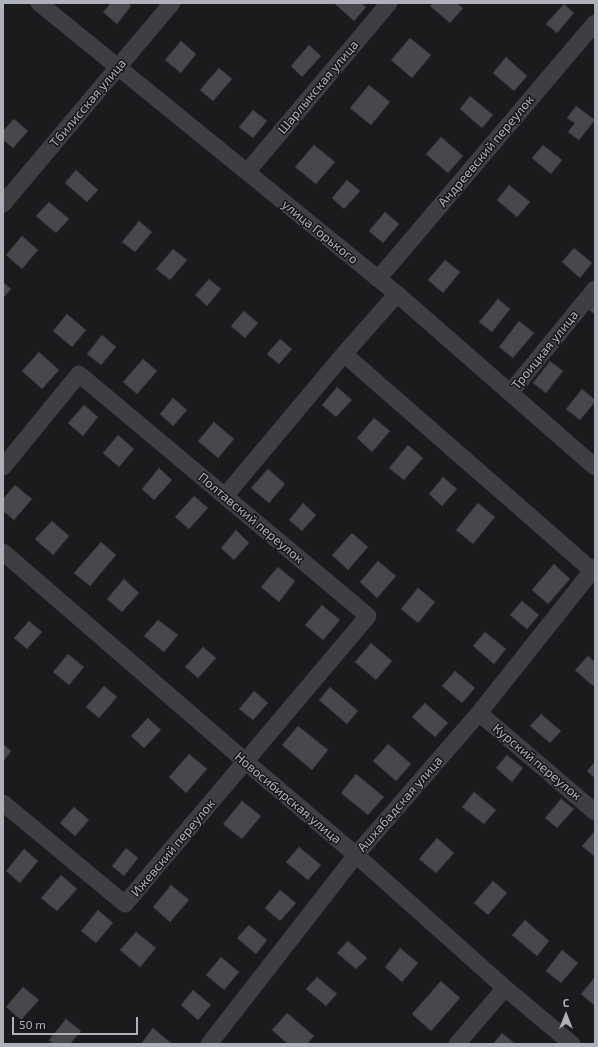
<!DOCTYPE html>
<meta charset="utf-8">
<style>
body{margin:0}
#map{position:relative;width:598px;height:1047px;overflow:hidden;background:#1b1a1c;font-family:"Exo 2",sans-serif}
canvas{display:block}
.frame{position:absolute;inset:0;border:4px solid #aeb1ba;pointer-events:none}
.north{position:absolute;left:546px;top:995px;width:40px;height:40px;-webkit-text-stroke:3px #161517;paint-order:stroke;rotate:0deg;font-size:11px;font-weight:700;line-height:16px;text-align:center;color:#aeb1ba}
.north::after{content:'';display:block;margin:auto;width:14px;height:18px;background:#aeb1ba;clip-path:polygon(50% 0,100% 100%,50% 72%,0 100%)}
.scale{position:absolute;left:12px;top:1017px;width:126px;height:18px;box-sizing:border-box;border:2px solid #aeb1ba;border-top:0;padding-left:5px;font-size:12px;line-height:14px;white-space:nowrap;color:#aeb1ba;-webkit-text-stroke:3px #161517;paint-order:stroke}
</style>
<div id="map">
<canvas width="598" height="1047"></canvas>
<div class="frame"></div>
<div class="north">С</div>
<div class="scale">50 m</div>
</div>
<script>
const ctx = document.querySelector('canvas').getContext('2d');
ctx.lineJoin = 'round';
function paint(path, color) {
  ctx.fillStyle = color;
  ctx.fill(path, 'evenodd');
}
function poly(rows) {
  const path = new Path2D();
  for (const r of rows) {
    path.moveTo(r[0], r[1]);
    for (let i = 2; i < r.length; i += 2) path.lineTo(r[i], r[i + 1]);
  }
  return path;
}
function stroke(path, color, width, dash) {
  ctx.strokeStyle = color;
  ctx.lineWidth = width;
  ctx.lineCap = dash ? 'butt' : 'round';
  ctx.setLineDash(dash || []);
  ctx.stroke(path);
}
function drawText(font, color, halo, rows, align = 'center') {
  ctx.font = font + ' "Exo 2",sans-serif';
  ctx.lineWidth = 3;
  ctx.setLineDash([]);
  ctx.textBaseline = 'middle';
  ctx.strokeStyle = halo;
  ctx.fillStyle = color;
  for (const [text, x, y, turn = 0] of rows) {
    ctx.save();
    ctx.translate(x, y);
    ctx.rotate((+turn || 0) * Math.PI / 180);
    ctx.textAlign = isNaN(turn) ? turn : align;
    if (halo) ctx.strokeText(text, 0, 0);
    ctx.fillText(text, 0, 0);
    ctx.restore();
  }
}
const building = poly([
 [111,3,128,3,131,6,117,24,103,12,111,3],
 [334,3,361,3,366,7,354,21,334,3],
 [433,3,456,3,463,8,450,23,430,6,433,3],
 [564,4,574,13,557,33,546,24,564,4],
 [410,38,431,55,412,78,391,60,410,38],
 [181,41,196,54,181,73,165,60,181,41],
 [309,45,321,56,302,77,291,66,309,45],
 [506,57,527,76,514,91,493,73,506,57],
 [219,68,232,79,213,101,200,90,219,68],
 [369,85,390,102,371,125,350,108,369,85],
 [470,96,493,115,482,128,460,109,470,96],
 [576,106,595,120,579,140,568,132,575,123,567,118,576,106],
 [253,110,267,121,253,138,239,127,253,110],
 [14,119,28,131,13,148,3,140,3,131,14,119],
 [441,137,463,156,448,173,426,154,441,137],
 [314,145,335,162,316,184,295,167,314,145],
 [543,145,562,160,551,174,532,158,543,145],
 [76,170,98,190,87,202,65,183,76,170],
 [347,180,360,191,344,209,332,198,347,180],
 [509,185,530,202,517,217,497,200,509,185],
 [49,202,69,219,56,233,36,216,49,202],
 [385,212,399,224,383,243,369,231,385,212],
 [139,221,152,232,135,252,122,242,139,221],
 [22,236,38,250,22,269,6,255,22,236],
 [574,248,592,263,580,278,562,262,574,248],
 [173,249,187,260,170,280,156,269,173,249],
 [445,260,460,272,443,293,428,280,445,260],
 [209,279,221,289,207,306,195,295,209,279],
 [3,282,11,289,3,298,3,282],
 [498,299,510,309,492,332,479,322,498,299],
 [595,303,595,314,589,310,595,303],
 [244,311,258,323,245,338,231,326,244,311],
 [67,314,86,330,72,347,53,331,67,314],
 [519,321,534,333,513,358,499,347,519,321],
 [102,335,116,347,101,365,87,354,102,335],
 [280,339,292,349,279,364,267,354,280,339],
 [39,352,59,370,42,389,22,371,39,352],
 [143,359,157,371,137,394,123,382,143,359],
 [550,361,563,371,546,393,533,383,550,361],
 [337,387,352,400,336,417,322,405,337,387],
 [582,389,595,400,595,402,580,420,566,409,582,389],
 [173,398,187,410,173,426,160,414,173,398],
 [84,405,98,417,83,436,68,423,84,405],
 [374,418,390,431,372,452,357,438,374,418],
 [214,422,234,439,218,458,198,441,214,422],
 [118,435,134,449,119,467,103,453,118,435],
 [408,445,423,458,404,480,389,468,408,445],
 [159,468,172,480,154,500,142,489,159,468],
 [268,469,285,484,269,503,251,488,268,469],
 [443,477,457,489,442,506,429,494,443,477],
 [15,485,32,499,14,520,3,511,3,499,15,485],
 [194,496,208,508,189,529,175,517,194,496],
 [303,503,316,515,302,531,289,520,303,503],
 [478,503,495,517,473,544,456,530,478,503],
 [52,521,69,536,53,555,35,539,52,521],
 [236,530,249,543,234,560,221,548,236,530],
 [352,533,368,547,348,570,332,555,352,533],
 [101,542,116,555,90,586,74,573,101,542],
 [378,561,396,576,377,598,360,582,378,561],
 [554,564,570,579,548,604,532,590,554,564],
 [278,567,295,581,279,602,261,587,278,567],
 [124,579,139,593,122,612,107,599,124,579],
 [418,588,435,602,418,623,401,609,418,588],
 [522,601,539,615,527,629,510,615,522,601],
 [322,605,340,620,323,640,305,625,322,605],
 [158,620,178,635,164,652,144,636,158,620],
 [29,621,42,632,27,649,14,638,29,621],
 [485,632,506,649,494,664,473,646,485,632],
 [371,643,392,661,376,680,355,662,371,643],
 [203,647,216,658,198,678,185,667,203,647],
 [68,654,84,667,69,685,53,672,68,654],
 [588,656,595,662,595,684,593,686,575,670,588,656],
 [455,671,475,688,462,703,442,686,455,671],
 [104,686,117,697,99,718,86,707,104,686],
 [330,687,358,711,347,724,319,700,330,687],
 [254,691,268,703,253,720,239,709,254,691],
 [425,703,448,723,435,737,412,717,425,703],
 [541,714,561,731,550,743,530,726,541,714],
 [148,718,161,730,144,748,131,736,148,718],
 [298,726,328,750,312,770,282,745,298,726],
 [3,744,11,751,3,762,3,744],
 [388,744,411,764,396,781,373,761,388,744],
 [189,754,207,769,186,793,169,777,189,754],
 [507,755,523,768,512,782,496,768,507,755],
 [595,762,595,778,587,771,595,762],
 [356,774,384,797,368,815,341,793,356,774],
 [474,792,496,810,484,824,462,807,474,792],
 [561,799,574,809,557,828,545,818,561,799],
 [242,801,261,816,242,839,223,824,242,801],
 [74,807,89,820,75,836,60,823,74,807],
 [595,831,595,856,594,856,582,846,595,831],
 [437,838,454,853,436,873,419,859,437,838],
 [299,847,321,865,308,880,286,862,299,847],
 [126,848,138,858,124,876,112,866,126,848],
 [24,849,38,861,20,883,6,871,24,849],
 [61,875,77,889,57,911,41,898,61,875],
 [493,881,507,893,488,915,474,903,493,881],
 [171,885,189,900,170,922,153,907,171,885],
 [280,890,296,903,280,921,265,908,280,890],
 [98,910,113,923,96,943,81,931,98,910],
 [525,920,549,941,537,956,512,935,525,920],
 [249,925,267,940,256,954,237,938,249,925],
 [136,932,156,948,140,967,120,950,136,932],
 [348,941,367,958,356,969,337,953,348,941],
 [400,948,418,963,402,982,385,967,400,948],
 [562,950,578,963,561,983,546,971,562,950],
 [221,957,239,972,224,990,206,975,221,957],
 [317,977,337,994,326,1006,306,989,317,977],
 [595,977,595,1006,581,994,595,977],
 [441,981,460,998,431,1031,412,1014,441,981],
 [23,987,39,1000,21,1020,6,1007,23,987],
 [193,990,211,1005,198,1020,181,1005,193,990],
 [287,1013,314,1036,307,1044,288,1044,272,1030,287,1013],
 [66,1019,81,1031,70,1044,54,1044,49,1040,66,1019],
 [153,1028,172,1044,141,1044,153,1028],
 [502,1033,515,1044,493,1044,502,1033]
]);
paint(building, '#48484c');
stroke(building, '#353538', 1);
stroke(poly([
 [39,3,397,294,595,467],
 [247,172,389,3],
 [3,204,172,3],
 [378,279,595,23],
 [344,354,595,573],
 [510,393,595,289],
 [3,467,79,374,368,616,125,904,3,803],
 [225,496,344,354,397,294],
 [3,552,245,761,356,855,505,988,572,1044],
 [479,713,595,812],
 [209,1044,356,855,479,713,595,567],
 [457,1044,505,988]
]), '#3e3e43', 17);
drawText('13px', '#aeb1ba', '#161517', [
 ["Шарлыкская улица",318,87,-50],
 ["Тбилисская улица",88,103,-50],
 ["Андреевский переулок",486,151,-50],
 ["улица Горького",320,232,39],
 ["Троицкая улица",545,350,-51],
 ["Полтавский переулок",251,518,40],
 ["Курский переулок",537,762,40],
 ["Новосибирская улица",288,798,40],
 ["Ашхабадская улица",400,804,-49],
 ["Ижевский переулок",173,848,-50]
]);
</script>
